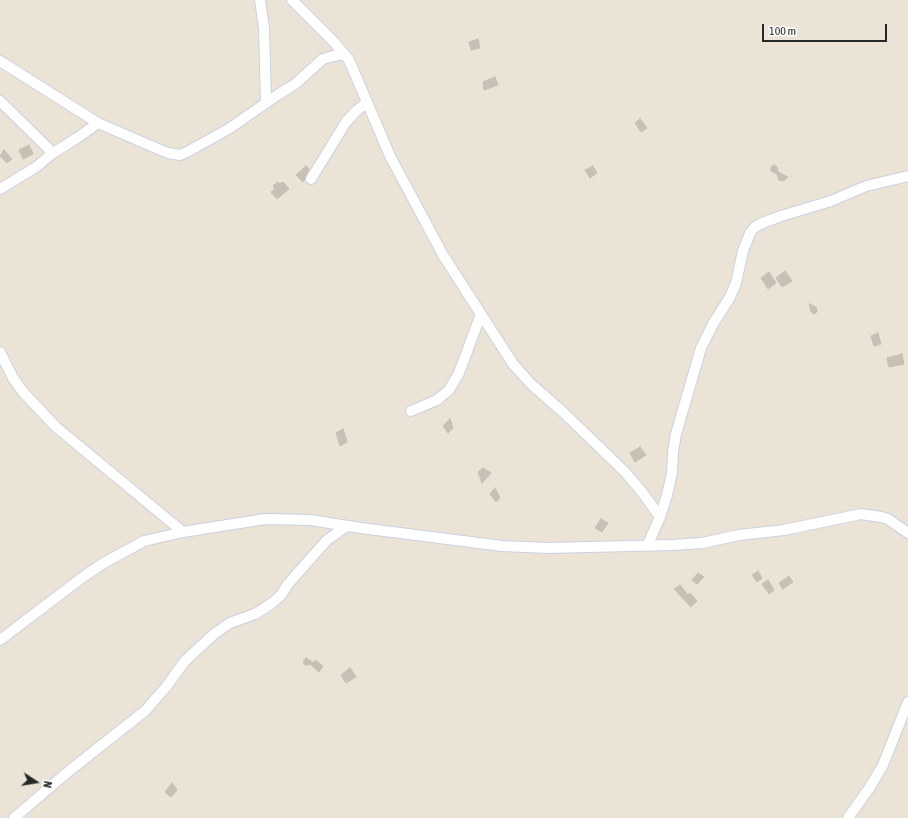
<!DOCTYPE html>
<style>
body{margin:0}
#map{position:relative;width:908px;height:818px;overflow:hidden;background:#ebe3d6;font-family:"Asap Condensed",sans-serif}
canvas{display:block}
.north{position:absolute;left:16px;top:762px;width:40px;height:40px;-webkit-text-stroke:3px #fff;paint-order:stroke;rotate:102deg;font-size:11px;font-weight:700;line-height:16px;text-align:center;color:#272727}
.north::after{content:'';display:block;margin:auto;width:14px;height:18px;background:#272727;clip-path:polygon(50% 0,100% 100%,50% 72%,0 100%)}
.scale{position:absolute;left:762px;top:24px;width:125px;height:18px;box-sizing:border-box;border:2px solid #272727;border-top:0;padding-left:5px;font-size:12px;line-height:14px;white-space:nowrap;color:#272727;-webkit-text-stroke:3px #fff;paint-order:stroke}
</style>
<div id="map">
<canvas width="908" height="818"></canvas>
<div class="north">N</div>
<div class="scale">100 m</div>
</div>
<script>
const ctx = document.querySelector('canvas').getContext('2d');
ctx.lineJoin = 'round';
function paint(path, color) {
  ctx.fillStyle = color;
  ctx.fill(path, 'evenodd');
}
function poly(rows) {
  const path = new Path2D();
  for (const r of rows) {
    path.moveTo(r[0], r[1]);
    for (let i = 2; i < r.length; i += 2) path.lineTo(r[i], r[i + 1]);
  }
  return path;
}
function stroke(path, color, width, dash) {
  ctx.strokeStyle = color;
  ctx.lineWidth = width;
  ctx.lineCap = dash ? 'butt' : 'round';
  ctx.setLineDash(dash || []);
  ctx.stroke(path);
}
const building = poly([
 [478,39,480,48,471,50,469,42,478,39],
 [495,77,498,85,484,90,483,82,495,77],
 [640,119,647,128,641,132,635,123,640,119],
 [29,145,33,154,23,159,19,150,29,145],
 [4,150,12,159,7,163,0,156,4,150],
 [774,165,777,167,778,172,788,177,783,181,779,180,777,174,771,171,771,167,774,165],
 [306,166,309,169,303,182,296,175,306,166],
 [593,166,597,173,590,178,585,170,593,166],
 [278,182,279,184,283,182,289,189,277,199,271,192,275,189,273,186,278,182],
 [785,271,792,281,782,287,776,278,785,271],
 [769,272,776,283,768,289,761,278,769,272],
 [809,304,816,307,817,310,816,313,814,314,811,312,809,304],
 [878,333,881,344,874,346,871,336,878,333],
 [902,354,904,364,889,367,887,358,902,354],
 [450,419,453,428,448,433,443,426,450,419],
 [343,429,347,442,340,446,336,433,343,429],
 [640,447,646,455,635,462,630,453,640,447],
 [483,468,491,473,482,483,478,472,483,468],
 [495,488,500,498,496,502,490,494,495,488],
 [601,519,608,523,602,532,595,528,601,519],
 [758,571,762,578,757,582,752,575,758,571],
 [698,573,704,577,697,584,692,580,698,573],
 [789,576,793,582,783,589,779,583,789,576],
 [768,580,774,590,769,594,762,584,768,580],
 [680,585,688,595,690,593,697,601,691,607,674,589,680,585],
 [306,658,314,663,315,660,323,666,319,672,311,665,312,664,305,665,303,662,306,658],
 [350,668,356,677,346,683,341,675,350,668],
 [172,783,177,790,171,797,165,792,172,783]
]);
paint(building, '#c6c0b7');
stroke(building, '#c6bfb0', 1);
const minor = poly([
 [260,0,264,28,266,103],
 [292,0,334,42,349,60,390,156,443,255,513,364,531,384,564,413,625,472,642,492,660,517],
 [0,61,98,123,156,148,168,153,180,155,189,151,230,128,276,96,295,84,323,59,333,56,344,54],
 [0,101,53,153],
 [311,179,346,122,357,110,367,103],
 [0,189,36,167,53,153,77,138,98,123],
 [0,352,13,378,23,392,56,427,183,532],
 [411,411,437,400,449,390,459,373,481,314],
 [648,544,660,517,667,495,672,473,673,452,676,434,701,348,713,324,730,297,736,283,743,251,750,233,754,228,760,224,781,216,831,201,866,186,908,176],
 [0,640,83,577,102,564,144,541,183,532,265,519,310,520,361,528,502,546,548,548,672,545,702,543,739,535,784,530,861,514,881,517,888,519,908,533],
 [14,818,69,771,145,711,166,687,185,661,214,634,230,623,257,613,272,603,281,595,288,584,327,540,347,526],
 [848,818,870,787,883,765,908,702]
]);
stroke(minor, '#ccd0e2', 12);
stroke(minor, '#fff', 10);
</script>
